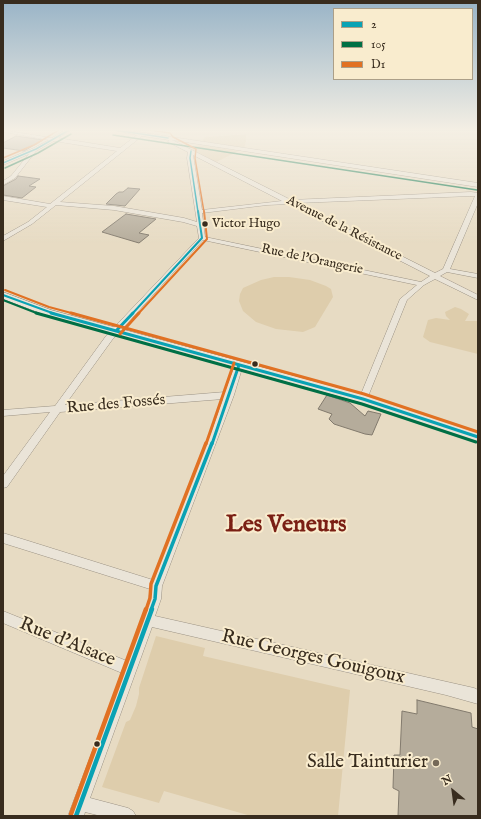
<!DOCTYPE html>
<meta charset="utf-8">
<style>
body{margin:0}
#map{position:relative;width:481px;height:819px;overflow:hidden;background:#e7dbc3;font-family:"IM FELL English",serif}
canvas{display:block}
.frame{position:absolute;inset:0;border:4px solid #382c1e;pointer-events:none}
.legend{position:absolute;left:333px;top:8px;width:140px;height:72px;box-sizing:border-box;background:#f9ecce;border:1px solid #ac9f88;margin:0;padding:5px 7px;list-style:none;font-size:12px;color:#382c1e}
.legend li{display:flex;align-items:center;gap:8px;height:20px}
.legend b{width:20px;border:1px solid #ac9f88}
.north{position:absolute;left:433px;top:771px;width:40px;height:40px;-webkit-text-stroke:3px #f9ecce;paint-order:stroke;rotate:331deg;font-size:11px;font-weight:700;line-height:16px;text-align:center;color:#382c1e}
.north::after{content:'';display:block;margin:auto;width:14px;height:18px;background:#382c1e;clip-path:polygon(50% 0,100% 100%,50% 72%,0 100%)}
</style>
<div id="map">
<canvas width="481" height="819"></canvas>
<div class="frame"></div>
<ul class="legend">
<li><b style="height:5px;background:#09a2b4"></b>2</li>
<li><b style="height:5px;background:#006f45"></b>105</li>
<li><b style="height:5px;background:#e17123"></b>D1</li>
</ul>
<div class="north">N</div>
</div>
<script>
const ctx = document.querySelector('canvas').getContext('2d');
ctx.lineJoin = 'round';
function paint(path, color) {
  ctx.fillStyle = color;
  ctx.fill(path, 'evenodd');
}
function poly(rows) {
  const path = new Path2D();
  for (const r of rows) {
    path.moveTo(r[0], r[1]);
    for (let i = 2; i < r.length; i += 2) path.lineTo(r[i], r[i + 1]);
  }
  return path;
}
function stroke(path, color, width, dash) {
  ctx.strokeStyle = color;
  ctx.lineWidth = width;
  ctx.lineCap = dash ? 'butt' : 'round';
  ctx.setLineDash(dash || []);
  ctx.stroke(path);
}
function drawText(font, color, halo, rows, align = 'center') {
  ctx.font = font + ' "IM FELL English",serif';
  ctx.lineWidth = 4;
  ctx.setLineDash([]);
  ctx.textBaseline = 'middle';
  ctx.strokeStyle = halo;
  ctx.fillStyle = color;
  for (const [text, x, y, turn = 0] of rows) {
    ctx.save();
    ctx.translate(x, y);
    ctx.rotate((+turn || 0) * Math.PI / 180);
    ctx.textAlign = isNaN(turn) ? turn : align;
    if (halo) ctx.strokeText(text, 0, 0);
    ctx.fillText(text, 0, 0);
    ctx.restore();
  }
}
paint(poly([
 [246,134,246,142,244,148,204,142,202,140,206,137],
 [200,145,239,151,216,162,191,149,193,147],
 [274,277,289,277,310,280,326,286,331,289,333,297,315,327,303,332,276,329,256,322,243,311,239,301,240,294,243,288,261,280],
 [455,307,461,309,469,314,465,321,478,321,478,354,430,342,423,337,428,320,436,318,450,320,446,316,445,312],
 [156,636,205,648,203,656,350,690,338,816,251,816,164,791,159,803,102,787,126,722,130,720,136,706,139,694,139,688]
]), '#decdac');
const building = poly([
 [16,136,43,140,24,151,3,148,3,143,16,136],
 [18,176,40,179,29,186,36,187,22,198,3,195,3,186,16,179,18,176],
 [128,188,140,189,125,206,106,204,116,194,119,192,123,192,128,188],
 [126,214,156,219,139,233,149,235,139,243,102,232,126,214],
 [327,395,350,403,365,416,368,411,381,414,372,435,365,434,334,424,329,419,332,414,318,409,327,395],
 [417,700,471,713,472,727,478,729,478,816,398,816,399,791,393,788,394,755,400,755,402,711,417,714,417,700]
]);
paint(building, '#b5ac9b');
stroke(building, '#827a6d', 1);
const minor = poly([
 [3,130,52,138,65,130,71,130,58,138,120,148,137,135,112,130,125,130,478,183,478,187,172,140,291,200,471,192,478,193,478,203,450,269,478,274,478,278,447,272,440,276,478,295,478,300,435,279,424,285,407,300,367,399,363,402,359,399,400,299,417,285,203,240,112,340,65,405,225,392,235,365,239,362,242,363,243,365,234,395,162,586,161,599,155,616,474,688,478,690,478,704,446,695,152,627,90,798,128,808,133,811,136,816,101,816,85,812,84,816,68,816,122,673,3,623,3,611,127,661,149,599,150,589,3,543,3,533,153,580,211,433,223,399,60,412,7,487,3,488,3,476,50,412,3,416,3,410,55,406,106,336,199,238,197,226,183,222,114,210,56,205,32,224,3,241,3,236,28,222,47,207,3,200,3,196,50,204,117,151,54,141,36,151,15,178,3,185,3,181,11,176,29,154,3,165,3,161,34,148,49,140,3,132,3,130],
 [142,136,169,140,168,142,188,152,187,158,197,222,184,218,114,206,60,202,142,136],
 [193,155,282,201,202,210,193,155],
 [471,196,475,196,443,269,435,273,297,203,471,196],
 [289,204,430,276,421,282,205,237,202,213,267,205,289,204]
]);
const secondary = poly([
 [3,292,51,310,368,396,478,432,478,442,359,402,43,314,3,299,3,292]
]);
stroke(minor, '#9b9284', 1);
stroke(secondary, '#827a6d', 1);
paint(minor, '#eae4d8');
paint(secondary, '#eae4d8');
stroke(poly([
 [115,130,168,138],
 [191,151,190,158,198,212],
 [3,163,36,149,69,130]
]), '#09a2b4', 1.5);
stroke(poly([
 [3,295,55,314],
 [132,314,202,238,198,211]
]), '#09a2b4', 2);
stroke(poly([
 [51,313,363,399,478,437],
 [116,331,133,313],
 [212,444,239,365]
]), '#09a2b4', 3);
stroke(poly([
 [151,610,155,599,156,586,212,443]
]), '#09a2b4', 3.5);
stroke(poly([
 [76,816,152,609]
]), '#09a2b4', 4.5);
stroke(poly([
 [113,135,477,190],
 [5,168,38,153,71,134]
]), '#006f45', 1.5);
stroke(poly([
 [3,300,39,314]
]), '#006f45', 2);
stroke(poly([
 [36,313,362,404,476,442]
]), '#006f45', 3);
stroke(poly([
 [150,130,170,133,173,137,196,149,195,158,204,212],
 [3,158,34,145,59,130]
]), '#e17123', 1.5);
stroke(poly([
 [5,290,49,307,75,314],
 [138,314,207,239,204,211]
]), '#e17123', 2);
stroke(poly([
 [71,313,364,394,478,432],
 [120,334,139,313],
 [206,444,234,363]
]), '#e17123', 3);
stroke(poly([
 [146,610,150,598,151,584,206,443]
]), '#e17123', 3.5);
stroke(poly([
 [71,814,146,609]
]), '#e17123', 4.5);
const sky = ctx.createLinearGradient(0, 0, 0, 245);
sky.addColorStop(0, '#99b4c7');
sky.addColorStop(0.53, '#f4efe4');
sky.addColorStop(1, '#f4efe400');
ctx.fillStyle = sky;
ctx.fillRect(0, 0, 481, 245);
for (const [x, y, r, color] of [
 [205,224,3.5,"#382c1e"],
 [255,364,3.5,"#382c1e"],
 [97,744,3.5,"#382c1e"],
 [436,763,4,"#756958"]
]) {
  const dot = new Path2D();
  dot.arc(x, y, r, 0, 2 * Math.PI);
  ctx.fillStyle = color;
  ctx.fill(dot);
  stroke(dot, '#f9ecce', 1.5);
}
drawText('13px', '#382c1e', '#f9ecce', [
 ["Victor Hugo",212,224]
], 'left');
drawText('13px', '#382c1e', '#f9ecce', [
 ["Avenue de la Résistance",344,229,27],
 ["Rue de l'Orangerie",312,260,12]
]);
drawText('16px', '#382c1e', '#f9ecce', [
 ["Rue des Fossés",116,405,-5]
]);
drawText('19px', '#382c1e', '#f9ecce', [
 ["Rue d'Alsace",67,643,22],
 ["Rue Georges Gouigoux",313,658,13]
]);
drawText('19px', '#382c1e', '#f9ecce', [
 ["Salle Tainturier",428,763]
], 'right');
drawText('bold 24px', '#7a1f14', '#f9ecce', [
 ["Les Veneurs",286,526]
]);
</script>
